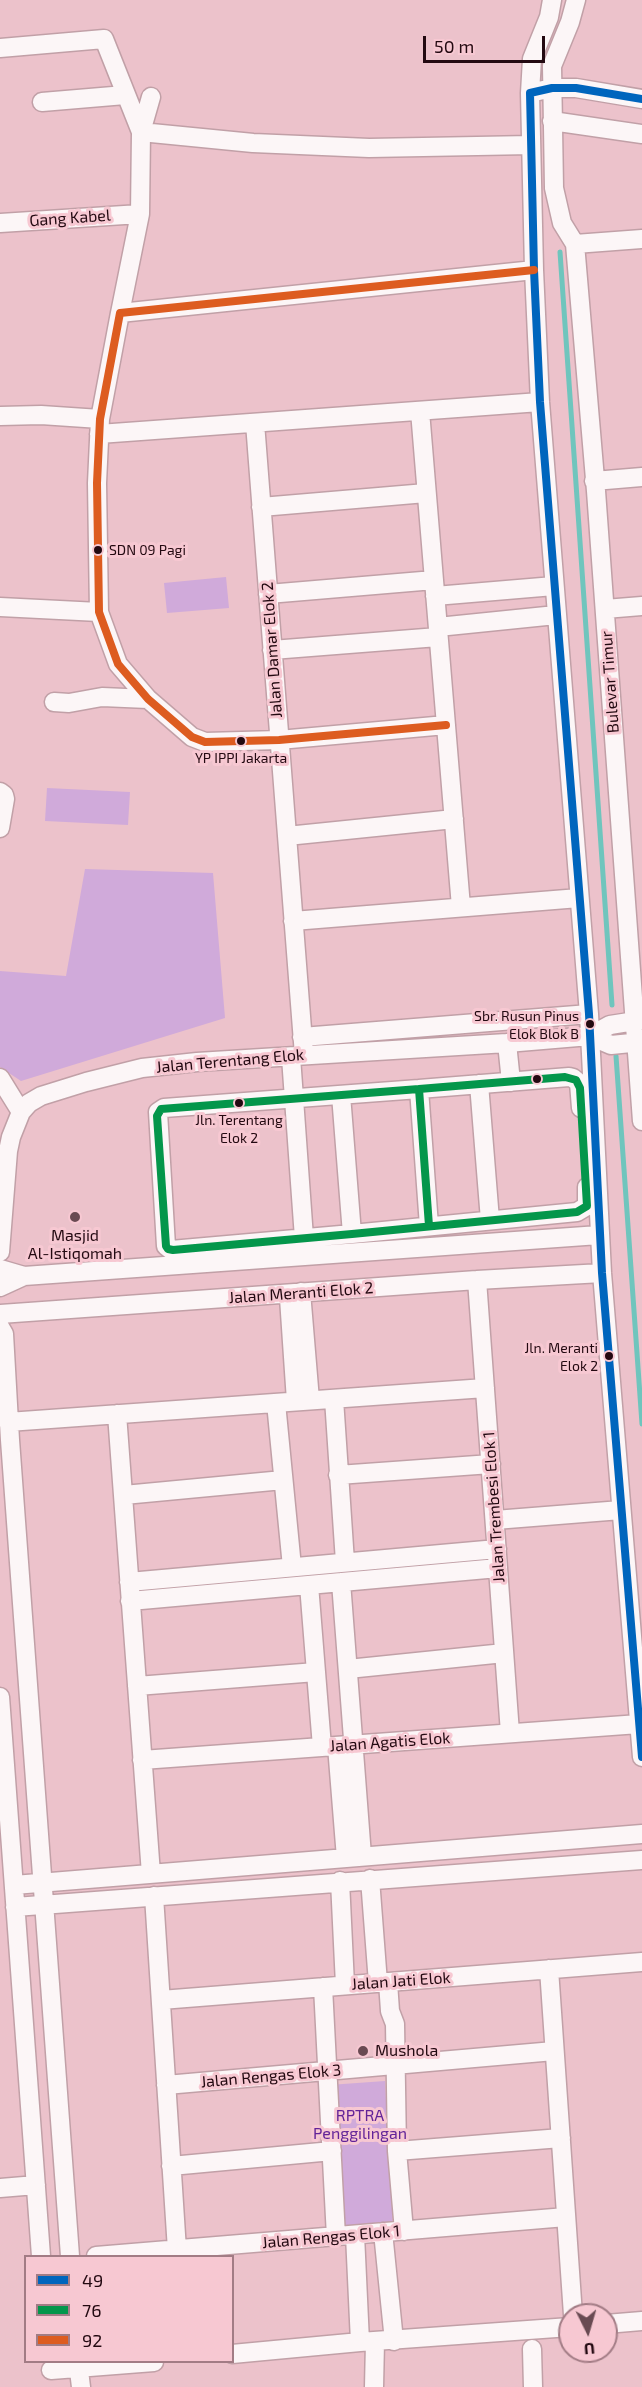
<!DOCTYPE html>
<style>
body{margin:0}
#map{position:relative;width:642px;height:2387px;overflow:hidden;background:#ecc2cb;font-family:"Exo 2",sans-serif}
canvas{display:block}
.legend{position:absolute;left:24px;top:2255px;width:210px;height:108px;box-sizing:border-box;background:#f7c8d2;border:2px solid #a27c85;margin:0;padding:8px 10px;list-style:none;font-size:18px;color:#230911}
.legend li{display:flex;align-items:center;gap:12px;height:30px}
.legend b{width:30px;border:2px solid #a27c85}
.north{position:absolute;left:558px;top:2303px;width:60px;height:60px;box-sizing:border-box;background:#f7c8d2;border:2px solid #a27c85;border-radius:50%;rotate:175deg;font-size:16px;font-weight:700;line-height:24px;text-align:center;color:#230911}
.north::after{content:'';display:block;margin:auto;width:21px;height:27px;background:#694a52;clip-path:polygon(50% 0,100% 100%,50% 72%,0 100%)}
.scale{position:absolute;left:423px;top:36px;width:122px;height:27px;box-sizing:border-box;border:3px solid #230911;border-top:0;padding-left:8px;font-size:18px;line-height:21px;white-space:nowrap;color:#230911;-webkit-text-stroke:4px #f7c8d2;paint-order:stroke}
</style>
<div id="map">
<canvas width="642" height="2387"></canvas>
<ul class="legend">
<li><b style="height:8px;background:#0065bd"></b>49</li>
<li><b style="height:8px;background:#04964b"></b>76</li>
<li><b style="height:8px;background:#dd5c20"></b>92</li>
</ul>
<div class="north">U</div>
<div class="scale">50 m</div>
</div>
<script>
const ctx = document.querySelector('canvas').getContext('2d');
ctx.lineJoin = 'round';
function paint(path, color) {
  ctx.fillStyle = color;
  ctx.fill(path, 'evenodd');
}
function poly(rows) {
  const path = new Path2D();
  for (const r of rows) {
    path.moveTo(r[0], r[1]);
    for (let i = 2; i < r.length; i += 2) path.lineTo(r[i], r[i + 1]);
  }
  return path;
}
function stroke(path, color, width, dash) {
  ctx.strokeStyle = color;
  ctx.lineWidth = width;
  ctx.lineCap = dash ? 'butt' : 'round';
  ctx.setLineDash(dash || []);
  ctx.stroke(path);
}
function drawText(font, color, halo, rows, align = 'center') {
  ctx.font = font + ' "Exo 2",sans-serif';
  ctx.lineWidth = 6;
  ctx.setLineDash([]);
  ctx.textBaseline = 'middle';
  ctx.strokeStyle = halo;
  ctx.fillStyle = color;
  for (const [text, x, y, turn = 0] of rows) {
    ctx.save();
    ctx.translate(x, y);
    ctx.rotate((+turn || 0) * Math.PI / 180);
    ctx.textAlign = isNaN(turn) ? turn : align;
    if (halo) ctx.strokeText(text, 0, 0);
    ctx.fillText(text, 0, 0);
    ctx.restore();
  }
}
paint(poly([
 [226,577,229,608,167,613,164,583],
 [47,788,130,792,128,825,45,821],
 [85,869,213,873,225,1018,21,1081,0,1067,0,971,66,976],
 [385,2081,393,2228,341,2234,329,2085]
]), '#d0aada');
stroke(poly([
 [560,252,612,1005],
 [616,1056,642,1424]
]), '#6fc5bd', 5);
const street = poly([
 [576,0,570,22,552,66,554,188,562,223,575,244,596,491,642,1121],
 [0,48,104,39,141,132,253,143,369,148,531,145],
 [530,93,532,59,549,17,552,0],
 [642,99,576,88,552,88,530,93,534,270,540,402,589,1014,602,1273,642,1757],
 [42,102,125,95],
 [552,121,642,134],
 [0,223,140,214],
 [575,244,642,239],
 [120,313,140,214,141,132,151,97],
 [420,411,461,907],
 [0,416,41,415,100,419],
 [255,423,304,1055],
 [99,434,540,402],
 [594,481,642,477],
 [261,507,426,493],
 [268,594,434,580],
 [435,596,554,586],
 [0,607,99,612],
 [605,609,642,606],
 [438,627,556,615],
 [272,650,438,637],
 [54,702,69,703,102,697,148,699],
 [446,725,279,740,205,742,192,737,148,699,118,664,99,612,97,483,100,419,120,313,534,270],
 [0,792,4,795,5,799,0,828],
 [287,836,454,819],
 [293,921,579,898],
 [590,1036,611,1045,642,1042],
 [302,1037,589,1014],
 [507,1043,511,1082],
 [291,1057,304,1238],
 [0,1078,21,1112],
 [479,1084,490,1220],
 [419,1089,569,1077,573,1078,579,1083,581,1108],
 [341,1095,352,1234],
 [429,1226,419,1089,164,1108,158,1112,166,1246,171,1250,352,1234,577,1212,587,1206,587,1187],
 [0,1252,8,1151,11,1137,21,1112,29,1103,41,1096,86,1082,142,1068,197,1062,507,1043,590,1036,610,1025,642,1020],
 [0,1269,24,1276],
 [477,1280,510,1733],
 [0,1287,24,1276,599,1235],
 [301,1292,310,1400],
 [289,1298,296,1401],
 [0,1314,477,1280,602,1273],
 [0,1327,4,1334,10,1440,70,2256],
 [334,1399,345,1562],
 [276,1403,292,1567],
 [117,1414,151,1874],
 [8,1422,485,1388],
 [338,1475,491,1464],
 [124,1495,283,1480],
 [495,1520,621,1510],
 [129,1582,497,1549],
 [341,1582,362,1856],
 [309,1585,322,1747],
 [130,1601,498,1568],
 [348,1669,504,1653],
 [137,1686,316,1672],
 [0,1697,41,2256],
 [337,1746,346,1858],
 [142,1760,639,1724],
 [370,1879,378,1983],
 [340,1881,345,1985],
 [14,1885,642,1834],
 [154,1896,177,2250],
 [15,1907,642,1860],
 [549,1969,573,2315],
 [388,1982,390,2011,395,2024,397,2151,404,2231],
 [323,1987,336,2237],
 [161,2000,642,1962],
 [166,2085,554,2051],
 [397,2151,561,2138],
 [171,2166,332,2151],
 [0,2188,36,2185],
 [383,2232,394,2341],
 [355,2235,360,2342],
 [96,2256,566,2217],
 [606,2324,642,2321],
 [532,2349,533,2387],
 [232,2354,360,2342,570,2327],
 [78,2362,81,2387],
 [51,2370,154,2362],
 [374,2387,375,2342]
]);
stroke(street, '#c1a0a7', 21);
stroke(street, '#fcf6f7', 18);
stroke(poly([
 [642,99,576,88,552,88,530,93,534,270,540,402,589,1014,602,1273,642,1757]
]), '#0065bd', 8);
stroke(poly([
 [419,1089,565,1077,576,1080,580,1088,587,1206,577,1212,352,1234,173,1250,168,1249,166,1246,157,1116,161,1109,419,1089,429,1226]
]), '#04964b', 8);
stroke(poly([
 [446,725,279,740,205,742,192,737,148,699,118,664,99,612,97,483,100,419,120,313,534,270]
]), '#dd5c20', 8);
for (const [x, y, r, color] of [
 [98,550,5,"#230911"],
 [241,741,5,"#230911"],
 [590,1024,5,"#230911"],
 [537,1079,5,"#230911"],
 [239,1103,5,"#230911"],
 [75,1217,6,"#694a52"],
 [609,1356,5,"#230911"],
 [363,2051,6,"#694a52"]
]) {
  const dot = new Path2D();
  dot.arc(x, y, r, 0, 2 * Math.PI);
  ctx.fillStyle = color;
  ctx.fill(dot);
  stroke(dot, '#f7c8d2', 2);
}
drawText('14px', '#230911', '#f7c8d2', [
 ["SDN 09 Pagi",109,550,"left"],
 ["YP IPPI Jakarta",241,758],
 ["Sbr. Rusun Pinus",579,1016,"right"],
 ["Elok Blok B",579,1034,"right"],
 ["Jln. Terentang",239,1120],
 ["Elok 2",239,1138],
 ["Jln. Meranti",598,1348,"right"],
 ["Elok 2",598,1366,"right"]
]);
drawText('16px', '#230911', '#f7c8d2', [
 ["Gang Kabel",70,218,-4],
 ["Jalan Damar Elok 2",272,650,-94],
 ["Bulevar Timur",610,682,-94],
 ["Jalan Terentang Elok",230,1061,-5],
 ["Jalan Meranti Elok 2",301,1293,-4],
 ["Jalan Trembesi Elok 1",494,1507,-94],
 ["Jalan Agatis Elok",390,1742,-4],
 ["Jalan Jati Elok",401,1981,-4],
 ["Jalan Rengas Elok 3",271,2076,-5],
 ["Jalan Rengas Elok 1",331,2237,-5]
]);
drawText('16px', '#230911', '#f7c8d2', [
 ["Masjid",75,1236],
 ["Al-Istiqomah",75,1254],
 ["Mushola",375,2051,"left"]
]);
drawText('16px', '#632398', '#f7c8d2', [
 ["RPTRA",360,2116],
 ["Penggilingan",360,2134]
]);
</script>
